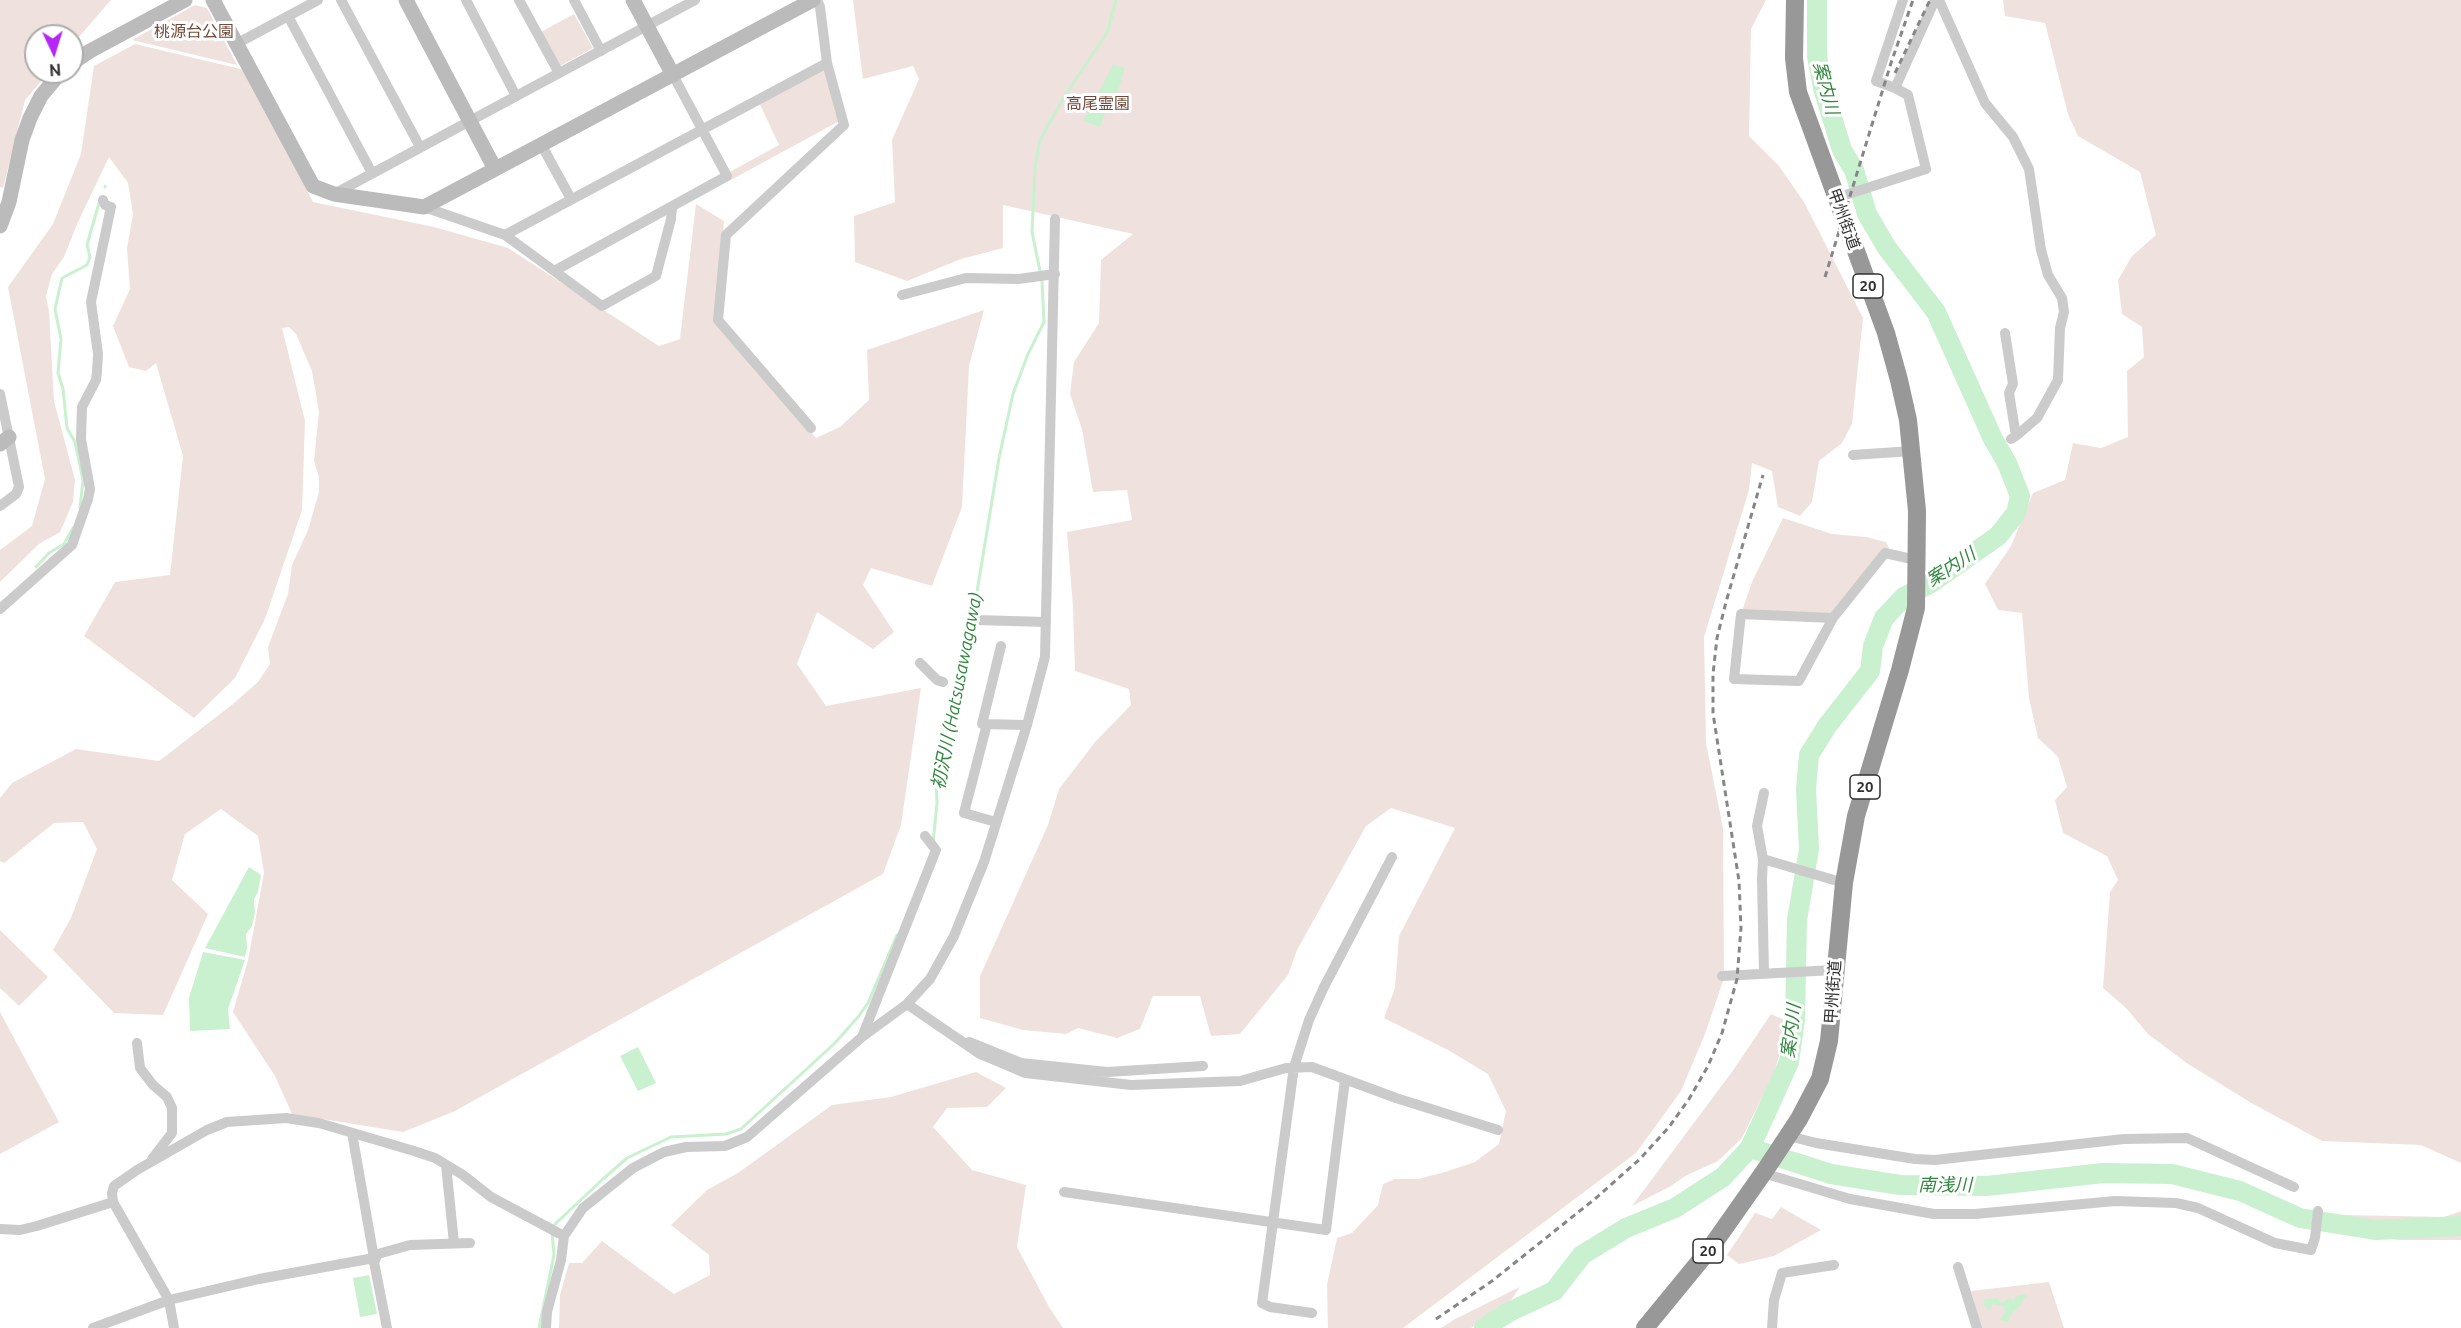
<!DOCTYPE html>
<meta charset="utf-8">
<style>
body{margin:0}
#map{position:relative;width:2461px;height:1328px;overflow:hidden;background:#fff;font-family:Ubuntu,sans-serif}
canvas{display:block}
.north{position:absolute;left:24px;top:24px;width:60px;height:60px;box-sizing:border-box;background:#fff;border:2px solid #adadad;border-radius:50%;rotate:176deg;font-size:16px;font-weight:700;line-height:24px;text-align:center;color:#313131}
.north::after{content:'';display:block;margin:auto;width:21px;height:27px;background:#b526f5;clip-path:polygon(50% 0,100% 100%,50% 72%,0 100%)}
</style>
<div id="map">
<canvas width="2461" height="1328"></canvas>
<div class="north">N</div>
</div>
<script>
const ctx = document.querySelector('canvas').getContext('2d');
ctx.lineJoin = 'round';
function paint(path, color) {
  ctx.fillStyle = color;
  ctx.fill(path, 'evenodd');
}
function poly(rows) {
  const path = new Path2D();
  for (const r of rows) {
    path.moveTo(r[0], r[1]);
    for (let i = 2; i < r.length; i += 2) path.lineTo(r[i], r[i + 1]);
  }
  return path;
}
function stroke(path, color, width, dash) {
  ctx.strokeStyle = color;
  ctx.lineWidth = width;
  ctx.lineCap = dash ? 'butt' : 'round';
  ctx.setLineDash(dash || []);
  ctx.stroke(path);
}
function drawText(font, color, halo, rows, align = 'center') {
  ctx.font = font + ' Ubuntu,"Noto Sans JP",sans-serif';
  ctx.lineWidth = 6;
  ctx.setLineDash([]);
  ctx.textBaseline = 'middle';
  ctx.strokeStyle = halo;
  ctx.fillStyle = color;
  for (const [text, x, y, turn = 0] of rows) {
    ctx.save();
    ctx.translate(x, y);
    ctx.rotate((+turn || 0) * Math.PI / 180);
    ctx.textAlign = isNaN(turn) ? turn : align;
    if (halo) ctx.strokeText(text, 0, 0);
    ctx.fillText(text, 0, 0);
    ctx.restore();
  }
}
paint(poly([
 [0,0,111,0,72,45,72,36,36,36,36,72,49,72,25,100,3,188,0,187],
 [853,0,1766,0,1751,29,1749,136,1779,166,1804,202,1863,318,1852,424,1842,443,1819,461,1812,502,1800,516,1778,507,1772,471,1752,463,1749,490,1704,637,1706,743,1723,828,1724,978,1705,1034,1681,1091,1636,1153,1403,1328,1328,1328,1327,1285,1337,1238,1352,1233,1378,1205,1383,1184,1395,1179,1418,1179,1445,1172,1475,1162,1499,1144,1506,1111,1488,1074,1448,1050,1384,1018,1395,988,1399,936,1455,828,1391,808,1366,826,1297,950,1288,975,1240,1034,1211,1036,1200,996,1153,996,1140,1029,1117,1038,1078,1028,1066,1034,1023,1030,980,1018,980,976,1048,825,1059,789,1095,742,1131,705,1129,689,1075,671,1073,607,1067,532,1132,520,1127,490,1093,492,1082,429,1070,394,1074,362,1099,323,1101,260,1133,234,1003,205,1003,248,961,259,907,281,855,262,854,216,895,202,892,140,919,79,913,66,863,79],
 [2003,0,2461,0,2461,1163,2421,1145,2322,1141,2253,1104,2188,1064,2148,1034,2127,1009,2103,988,2110,892,2118,880,2107,856,2063,833,2055,800,2067,787,2058,757,2038,738,2029,698,2022,613,1998,610,1985,584,2011,546,2033,493,2065,480,2073,443,2101,448,2128,437,2127,371,2144,357,2142,327,2122,314,2118,280,2132,256,2156,235,2140,172,2078,136,2068,114,2045,23,2005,16],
 [195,5,207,8,237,65,132,40],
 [574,14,593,48,558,67,539,33],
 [135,44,245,70,313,202,434,227,508,248,659,346,680,339,696,204,724,221,715,322,816,438,840,427,869,400,867,350,984,310,969,366,962,507,932,586,871,568,863,585,894,632,873,649,817,612,797,664,826,706,921,688,901,825,883,874,453,1112,403,1132,292,1114,275,1076,233,1012,248,960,264,873,258,836,221,809,185,834,172,880,208,914,163,1015,114,1013,53,950,71,918,97,849,83,822,54,823,4,863,0,861,0,798,12,783,76,749,159,761,233,704,258,682,270,664,268,647,288,594,292,565,308,530,319,492,319,477,314,461,319,412,312,371,296,334,289,327,282,328,305,421,302,510,265,619,235,678,194,718,84,636,115,582,170,575,183,456,156,363,146,371,129,367,113,326,130,289,127,248,133,214,128,183,109,157,78,222,64,257,52,274,46,296,49,311,54,401,75,480,73,502,60,532,39,544,0,582,0,550,32,526,45,479,8,287,53,224,81,154,94,66],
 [827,63,843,119,729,181,726,174,779,145,758,100],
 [1783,518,1832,534,1866,537,1886,542,1892,554,1885,554,1833,618,1741,614,1752,582],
 [0,930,48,977,19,1006,0,988],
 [0,1012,59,1122,0,1154],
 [1771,1014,1789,1022,1774,1073,1742,1138,1718,1161,1685,1176,1671,1186,1632,1206,1734,1069],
 [976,1072,1006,1088,987,1107,947,1108,933,1127,972,1170,1026,1185,1017,1247,1049,1307,1063,1328,559,1328,560,1295,569,1263,582,1263,602,1241,674,1294,710,1275,709,1255,671,1225,707,1190,738,1173,832,1105,891,1097],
 [1781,1207,1821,1230,1774,1256,1739,1264,1727,1255,1755,1213,1772,1219],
 [2461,1211,2461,1240,2399,1240,2352,1232,2344,1215,2444,1217],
 [2049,1282,2064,1328,1981,1328,1971,1291],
 [1520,1287,1511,1300,1471,1328,1441,1328,1455,1319]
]), '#efe2de');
paint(poly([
 [1113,65,1125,68,1117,93,1112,94,1100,127,1083,121],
 [249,867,261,875,258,892,254,899,255,913,252,926,246,934,247,948,245,957,205,948],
 [203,952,245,960,228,1009,230,1029,190,1031,189,998],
 [638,1047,656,1083,638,1091,620,1056],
 [369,1275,377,1314,360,1317,353,1278],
 [2025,1294,2027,1298,2022,1300,2022,1304,2012,1313,2008,1322,1999,1320,2006,1312,2003,1306,1993,1304,1989,1310,1984,1305,1983,1300,1986,1299,1997,1298,2002,1303,2009,1298,2014,1300,2016,1296]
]), '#c9f0cf');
stroke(poly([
 [105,187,105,186],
 [80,508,83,480,75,442,67,428,63,389,58,373,61,339,55,309,62,278,87,265,90,257,87,245,99,203],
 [36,567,49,553,64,544,73,528],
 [933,843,937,803,936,776,940,751,954,718,963,677,999,458,1013,394,1028,354,1044,322,1042,281,1032,232,1035,168,1040,140,1064,97,1107,33,1116,0],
 [553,1226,603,1179,627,1158,671,1137,726,1134,741,1129,834,1044,858,1017,868,1003,897,935],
 [539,1328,554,1255,552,1232]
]), '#c9f0cf', 3);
stroke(poly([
 [1750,1148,1831,1174,1900,1185,1987,1186,2103,1173,2172,1174,2240,1191,2300,1218,2375,1230,2461,1226],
 [1484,1328,1509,1312,1554,1291,1582,1255,1626,1228,1675,1208,1723,1177,1750,1148,1789,1062,1795,1020,1797,920,1809,849,1806,789,1809,755,1827,726,1870,671,1873,646,1884,618,1904,597,1931,583,1998,536,2016,513,2020,496,2007,463,1993,439,1936,312,1887,248,1867,214,1854,170,1842,150,1823,88,1817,56,1817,0]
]), '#c9f0cf', 20);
stroke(poly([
 [341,0,420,147],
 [466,0,516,96],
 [519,0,559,73],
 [574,0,601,51],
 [1903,0,1876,81,1895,88,1935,0],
 [1939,0,1985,103,2013,137,2029,169,2041,250,2048,275,2062,298,2064,312,2060,328,2058,380,2037,418,2016,436],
 [288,16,372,173],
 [236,44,318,0],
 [541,144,571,199],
 [334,194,695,0],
 [1836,198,1926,169,1908,95,1895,88],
 [424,207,505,235,602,306,656,276,671,219,672,208],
 [505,235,827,63],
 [556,270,727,176,673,75],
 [902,295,966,278,1018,279,1055,274],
 [2005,333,2013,384,2009,393,2016,436,2011,439],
 [0,394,19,487,16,494,0,506],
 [811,428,718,320,726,235,844,125,827,63,820,7,817,0],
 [1853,455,1912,451],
 [0,609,72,545,88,499,90,489,81,439,82,407,96,380,97,372,98,354,91,302,111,207,105,205,103,200],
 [1833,618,1741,614,1734,679,1799,681,1833,618,1885,553,1916,560],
 [976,620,1046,622],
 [1001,646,982,724,1027,725],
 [920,663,937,680,943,682],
 [987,724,964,813,996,822],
 [1764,793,1757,826,1763,859,1844,883],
 [1763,859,1762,879,1764,973],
 [1722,976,1834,970],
 [907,1004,980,1054,1025,1073,1131,1085,1240,1081,1286,1068,1312,1067,1396,1098,1498,1130],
 [862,1037,936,850,925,836],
 [969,1042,1021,1063,1107,1072,1203,1066],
 [137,1043,140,1068,153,1085,167,1097,172,1108,172,1133,152,1159],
 [1789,1136,1816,1143,1915,1159,1935,1160,2124,1139,2187,1138,2294,1187],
 [446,1165,454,1243],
 [1763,1173,1850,1199,1934,1214,1975,1214,2115,1201,2176,1203,2198,1208,2275,1243,2311,1250,2315,1238,2318,1211],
 [1064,1192,1326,1230,1345,1080],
 [0,1229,20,1230,37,1226,113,1202],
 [1958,1267,1977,1328],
 [1312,1313,1270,1307,1262,1303,1294,1067,1309,1020,1324,987,1392,857],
 [93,1328,169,1300,259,1279,374,1258,352,1133],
 [174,1328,169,1300,113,1202,112,1193,114,1186,137,1170,207,1130,227,1122,286,1118,319,1123,414,1151,435,1158,463,1175,491,1197,564,1236],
 [387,1328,374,1262,378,1254,410,1245,470,1243],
 [546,1328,547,1312,561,1260,564,1236,583,1208,633,1168,664,1152,686,1147,725,1146,747,1137,862,1037,907,1004,930,979,954,936,984,862,1027,725,1045,657,1055,219],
 [1772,1328,1774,1300,1782,1273,1834,1265]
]), '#cbcbcb', 10);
stroke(poly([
 [213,0,313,186,334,194,424,207,813,0],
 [406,0,495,169],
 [633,0,673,75],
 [72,63,90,51,185,0],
 [0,226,9,202,22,140,30,118,41,96,61,72],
 [0,444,9,437]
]), '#bbb', 15);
stroke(poly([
 [1645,1328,1709,1250,1766,1169,1799,1119,1820,1079,1829,1041,1844,883,1856,816,1900,670,1916,608,1917,511,1908,420,1899,380,1886,333,1798,92,1794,58,1795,0]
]), '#989898', 18);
stroke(poly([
 [1895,73,1930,0],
 [1825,277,1891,63,1913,0],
 [1436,1319,1492,1281,1596,1198,1640,1159,1669,1127,1689,1099,1708,1066,1722,1033,1737,979,1741,928,1739,881,1713,713,1713,674,1717,638,1726,602,1763,475]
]), '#868686', 3, [6, 4.5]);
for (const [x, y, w] of [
 [1868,286,30],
 [1865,787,30],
 [1708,1251,30]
]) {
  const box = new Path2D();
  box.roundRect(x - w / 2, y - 12, w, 24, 4.5);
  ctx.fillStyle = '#fff';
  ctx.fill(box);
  stroke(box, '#313131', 1.5);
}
drawText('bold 15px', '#313131', null, [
 ["20",1868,286],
 ["20",1865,787],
 ["20",1708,1251]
]);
drawText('16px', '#714a39', '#fff', [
 ["桃源台公園",194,32],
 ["高尾霊園",1098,104]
]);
drawText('16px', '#313131', '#fff', [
 ["甲州街道",1844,219,70],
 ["甲州街道",1833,992,-86]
]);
drawText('italic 18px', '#30873e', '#fff', [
 ["案内川",1826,88,75],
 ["案内川",1951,567,-33],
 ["初沢川 (Hatsusawagawa)",957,691,-79],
 ["案内川",1791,1031,-83],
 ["南浅川",1945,1185]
]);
</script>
